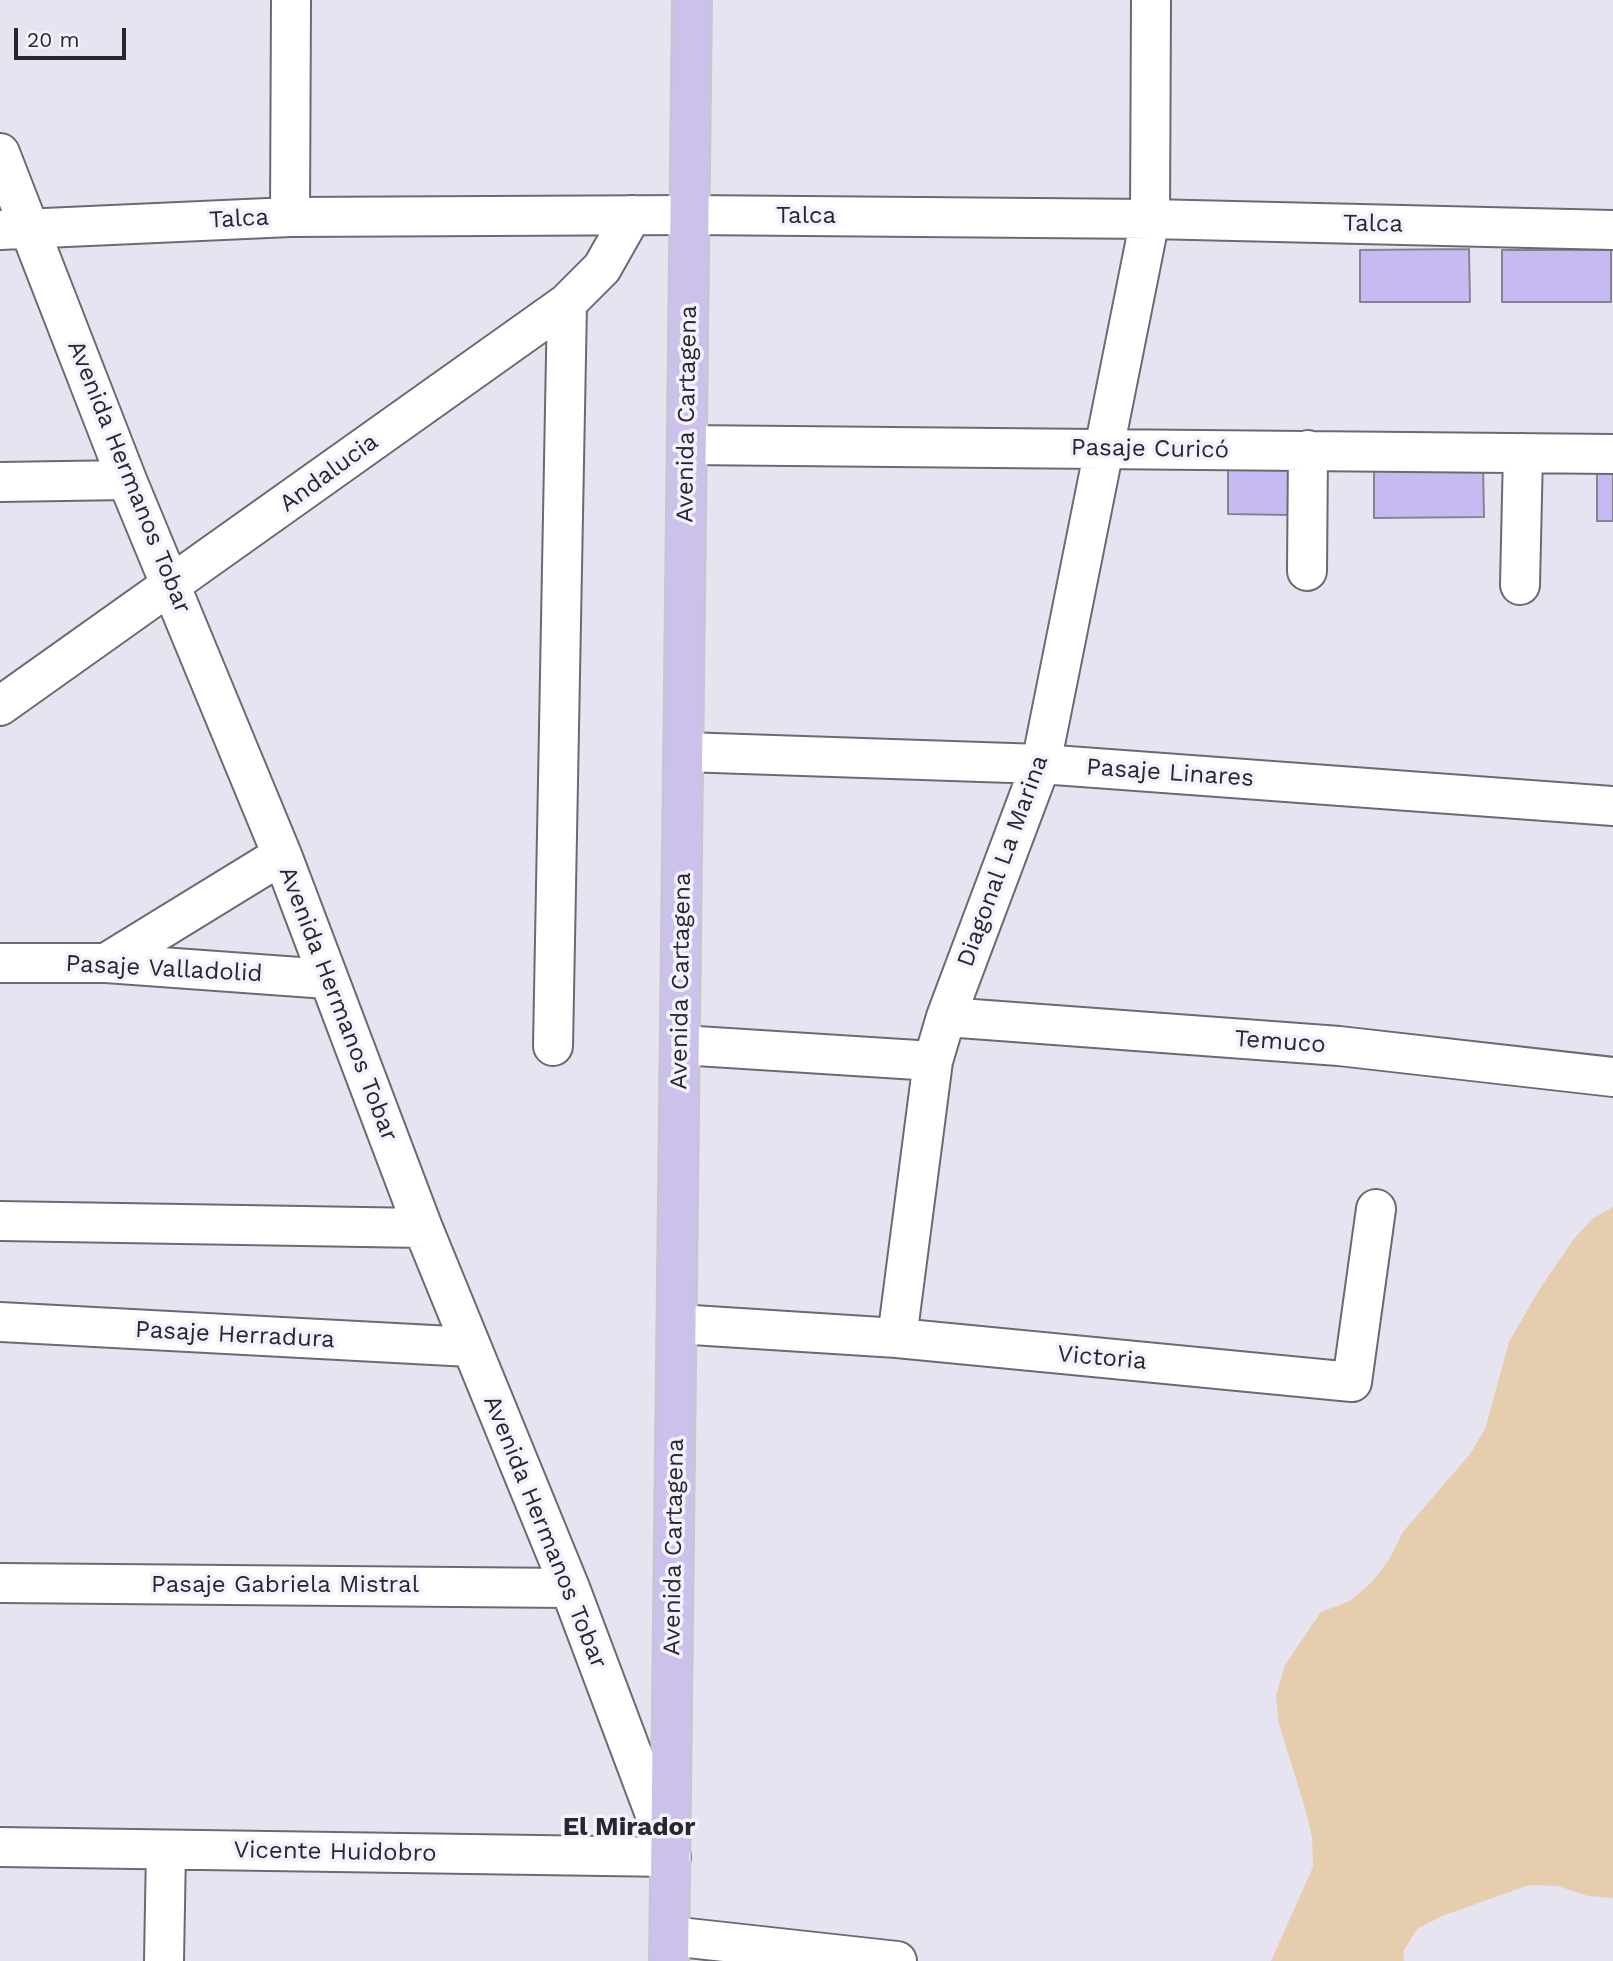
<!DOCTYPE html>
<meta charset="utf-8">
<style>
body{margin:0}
#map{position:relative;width:1613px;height:1961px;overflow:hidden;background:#e7e4f1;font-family:"Work Sans",sans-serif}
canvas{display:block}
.scale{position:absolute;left:14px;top:28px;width:112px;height:32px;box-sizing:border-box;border:4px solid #28272c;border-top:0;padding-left:9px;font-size:21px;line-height:24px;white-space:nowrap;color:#28272c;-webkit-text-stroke:5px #f4f1ff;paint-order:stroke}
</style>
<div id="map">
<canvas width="1613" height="1961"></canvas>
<div class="scale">20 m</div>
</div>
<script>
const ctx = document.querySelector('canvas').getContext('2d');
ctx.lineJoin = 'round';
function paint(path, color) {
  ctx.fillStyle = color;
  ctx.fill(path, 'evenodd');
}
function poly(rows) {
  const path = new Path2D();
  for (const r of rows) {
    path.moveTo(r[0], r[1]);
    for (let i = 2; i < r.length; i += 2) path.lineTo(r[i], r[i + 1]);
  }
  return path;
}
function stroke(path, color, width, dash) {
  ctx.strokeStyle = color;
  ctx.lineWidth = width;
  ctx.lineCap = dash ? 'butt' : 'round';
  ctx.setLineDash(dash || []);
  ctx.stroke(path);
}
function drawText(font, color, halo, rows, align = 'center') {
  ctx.font = font + ' "Work Sans",sans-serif';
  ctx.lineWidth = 7;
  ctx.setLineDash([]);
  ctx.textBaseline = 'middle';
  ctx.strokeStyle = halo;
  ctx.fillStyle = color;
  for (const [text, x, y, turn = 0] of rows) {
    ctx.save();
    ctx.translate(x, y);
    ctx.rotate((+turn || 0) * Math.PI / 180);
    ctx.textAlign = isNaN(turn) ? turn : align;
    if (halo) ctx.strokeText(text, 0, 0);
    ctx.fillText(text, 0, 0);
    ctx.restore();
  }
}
paint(poly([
 [1613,1207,1613,1898,1588,1896,1558,1886,1529,1885,1442,1916,1417,1929,1403,1952,1404,1961,1271,1961,1313,1867,1312,1837,1305,1808,1279,1724,1276,1695,1285,1665,1321,1612,1350,1601,1373,1581,1390,1558,1403,1532,1470,1454,1485,1429,1509,1342,1539,1290,1573,1240,1592,1219]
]), '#e5cdad');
const building = poly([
 [1469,249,1470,302,1360,302,1360,250,1469,249],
 [1502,250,1611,250,1611,302,1502,302,1502,250],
 [1374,465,1483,465,1484,517,1374,518,1374,465],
 [1597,468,1613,468,1613,521,1597,521,1597,468],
 [1228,469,1289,470,1289,515,1228,514,1228,469]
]);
paint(building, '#c7baf3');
stroke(building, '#878491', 2);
const minor = poly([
 [0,153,127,480,282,855,423,1228,570,1588,671,1857,0,1847],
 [290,217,291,0],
 [0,230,290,217,689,215,1150,219,1613,230],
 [687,445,1613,454],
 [0,482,127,480],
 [1307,571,1308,450],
 [1520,585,1523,453],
 [0,706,567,303,602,268,632,215],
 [684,752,1041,764,1613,806],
 [0,963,106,963,327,979],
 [106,963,282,855],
 [946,1017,1339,1046,1613,1077],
 [681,1045,933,1061],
 [553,1046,567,303],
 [0,1221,423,1228],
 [0,1322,470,1347],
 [677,1324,897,1338,1352,1382,1376,1209],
 [897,1338,933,1061,946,1017,1041,764,1150,219,1151,0],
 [0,1583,570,1588],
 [670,1936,897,1961],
 [164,1961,166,1850]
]);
const major = poly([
 [669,1961,692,0]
]);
stroke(minor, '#6c6975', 42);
stroke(major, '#c7c7c8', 42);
stroke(minor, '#fff', 38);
stroke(major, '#cbc1ea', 38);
drawText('24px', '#28272c', '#f4f1ff', [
 ["Talca",806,216],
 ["Talca",239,219,-3],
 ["Talca",1373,224,1],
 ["Avenida Cartagena",687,414,-89],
 ["Pasaje Curicó",1150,449,1],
 ["Andalucia",329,473,-36],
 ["Avenida Hermanos Tobar",129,477,68],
 ["Pasaje Linares",1170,773,4],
 ["Diagonal La Marina",1003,861,-70],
 ["Pasaje Valladolid",164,969,3],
 ["Avenida Cartagena",681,981,-89],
 ["Avenida Hermanos Tobar",338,1004,69],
 ["Temuco",1280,1042,4],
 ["Pasaje Herradura",235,1335,3],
 ["Victoria",1102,1358,5],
 ["Avenida Hermanos Tobar",545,1532,68],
 ["Avenida Cartagena",674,1547,-89],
 ["Pasaje Gabriela Mistral",285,1585],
 ["Vicente Huidobro",335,1852,1]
]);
drawText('bold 26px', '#28272c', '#f4f1ff', [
 ["El Mirador",629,1827]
]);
</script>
